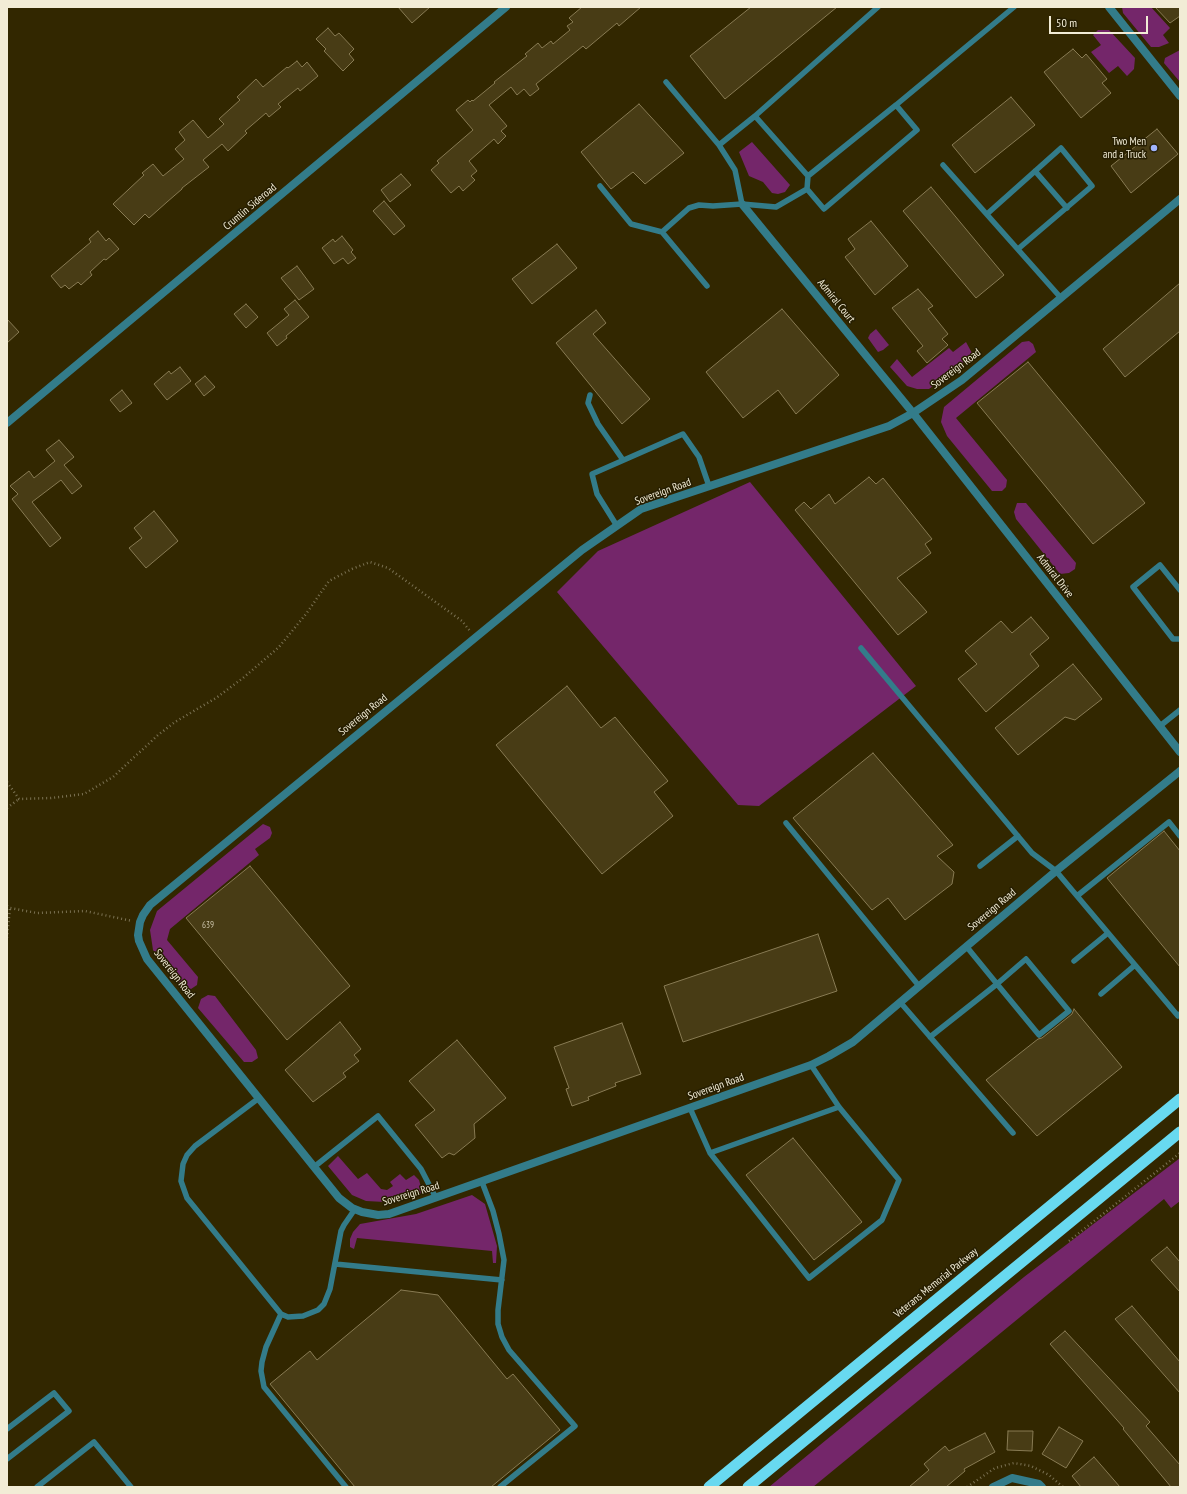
<!DOCTYPE html>
<style>
body{margin:0}
#map{position:relative;width:1187px;height:1494px;overflow:hidden;background:#322700;font-family:"PT Sans Narrow",sans-serif}
canvas{display:block}
.frame{position:absolute;inset:0;border:8px solid #f2ecd6;pointer-events:none}
.scale{position:absolute;left:1049px;top:16px;width:99px;height:18px;box-sizing:border-box;border:2px solid #f2ecd6;border-top:0;padding-left:5px;font-size:12px;line-height:14px;white-space:nowrap;color:#f2ecd6;-webkit-text-stroke:3px #261e01;paint-order:stroke}
</style>
<div id="map">
<canvas width="1187" height="1494"></canvas>
<div class="frame"></div>
<div class="scale">50 m</div>
</div>
<script>
const ctx = document.querySelector('canvas').getContext('2d');
ctx.lineJoin = 'round';
function paint(path, color) {
  ctx.fillStyle = color;
  ctx.fill(path, 'evenodd');
}
function poly(rows) {
  const path = new Path2D();
  for (const r of rows) {
    path.moveTo(r[0], r[1]);
    for (let i = 2; i < r.length; i += 2) path.lineTo(r[i], r[i + 1]);
  }
  return path;
}
function stroke(path, color, width, dash) {
  ctx.strokeStyle = color;
  ctx.lineWidth = width;
  ctx.lineCap = dash ? 'butt' : 'round';
  ctx.setLineDash(dash || []);
  ctx.stroke(path);
}
function drawText(font, color, halo, rows, align = 'center') {
  ctx.font = font + ' "PT Sans Narrow",sans-serif';
  ctx.lineWidth = 3;
  ctx.setLineDash([]);
  ctx.textBaseline = 'middle';
  ctx.strokeStyle = halo;
  ctx.fillStyle = color;
  for (const [text, x, y, turn = 0] of rows) {
    ctx.save();
    ctx.translate(x, y);
    ctx.rotate((+turn || 0) * Math.PI / 180);
    ctx.textAlign = isNaN(turn) ? turn : align;
    if (halo) ctx.strokeText(text, 0, 0);
    ctx.fillText(text, 0, 0);
    ctx.restore();
  }
}
paint(poly([
 [1122,7,1151,7,1170,28,1163,35,1169,43,1159,47,1151,47,1123,13],
 [1098,30,1109,30,1135,58,1134,69,1127,76,1118,66,1109,73,1091,52,1101,45,1093,35],
 [1180,50,1180,82,1164,63,1165,58],
 [752,142,790,185,785,192,778,194,772,193,763,182,749,176,739,152],
 [876,329,889,345,883,350,878,352,868,338,870,334],
 [1029,341,1033,344,1036,352,956,418,1007,480,1006,487,1002,491,992,491,947,436,941,422,944,407,1022,342],
 [966,342,973,355,929,389,917,389,907,386,890,367,897,359,912,377,949,348,953,352],
 [750,482,916,686,759,806,738,805,557,592,598,551],
 [1017,503,1026,503,1076,563,1075,569,1069,573,1060,574,1016,519,1014,512],
 [263,824,270,827,272,833,270,838,255,849,259,855,170,929,167,940,198,977,197,985,191,989,183,988,153,950,150,930,157,911],
 [208,995,215,996,256,1050,258,1058,252,1062,244,1062,198,1008,201,999],
 [338,1156,358,1179,367,1173,381,1189,387,1190,393,1186,390,1182,400,1174,406,1180,414,1175,419,1180,422,1191,419,1196,385,1202,366,1201,352,1195,328,1166],
 [1180,1158,1180,1201,1171,1208,1164,1199,813,1487,769,1487,1024,1277],
 [472,1195,485,1204,497,1246,496,1263,493,1263,492,1251,357,1238,354,1249,350,1247,350,1239,353,1232,360,1224,416,1214]
]), '#74266a');
const building = poly([
 [398,7,430,7,412,23,398,7],
 [582,7,641,7,619,26,617,23,586,49,583,46,536,84,539,89,530,96,524,89,517,95,511,87,489,105,507,126,501,131,506,136,498,144,494,139,469,161,477,171,471,176,475,180,463,191,459,186,451,193,431,170,439,163,437,161,473,130,456,110,468,100,470,102,472,100,473,101,495,83,494,82,527,56,525,54,538,43,542,48,551,41,553,44,570,30,567,26,573,22,569,18,582,7],
 [751,7,837,7,725,99,690,56,751,7],
 [1155,7,1180,7,1180,16,1170,23,1155,7],
 [328,28,335,36,339,33,354,49,349,54,354,60,343,71,324,51,326,49,316,39,328,28],
 [1073,49,1082,58,1086,54,1107,79,1102,83,1111,93,1081,118,1044,72,1073,49],
 [297,61,302,67,307,62,318,76,300,91,298,88,278,104,281,107,269,117,266,113,245,131,247,133,228,151,222,144,203,160,209,167,182,188,182,189,167,202,149,218,145,214,134,225,113,204,144,175,142,173,153,164,163,176,184,159,175,149,185,140,179,132,193,120,208,138,224,124,219,119,240,100,237,97,256,79,263,87,287,67,288,68,297,61],
 [1011,97,1035,125,975,173,952,145,1011,97],
 [639,104,684,153,645,184,633,172,611,189,581,152,639,104],
 [1157,129,1178,154,1131,193,1111,166,1157,129],
 [401,174,411,185,390,202,381,190,401,174],
 [931,187,1004,275,976,298,903,211,931,187],
 [384,201,405,226,394,235,373,211,384,201],
 [871,221,908,266,875,295,845,257,855,249,848,239,871,221],
 [98,231,106,241,109,238,119,249,106,260,104,259,90,272,92,275,81,285,78,282,69,289,65,285,61,288,51,276,91,242,89,239,98,231],
 [342,236,353,250,351,252,356,258,348,264,343,258,334,264,322,248,333,239,335,242,342,236],
 [557,244,577,268,532,304,512,279,557,244],
 [297,266,314,289,299,300,281,278,297,266],
 [1180,283,1180,331,1125,377,1103,349,1180,283],
 [918,289,933,306,928,309,948,334,942,339,948,345,927,363,917,351,923,346,892,308,918,289],
 [295,300,309,317,286,336,287,338,277,346,267,333,289,315,284,309,295,300],
 [246,304,258,317,246,328,234,314,246,304],
 [782,309,839,375,796,414,778,390,743,418,706,372,782,309],
 [596,310,606,323,593,334,650,399,622,424,556,343,596,310],
 [7,319,19,332,7,343,7,319],
 [1028,362,1145,503,1093,544,977,403,1028,362],
 [180,367,191,381,167,400,154,384,169,371,171,374,180,367],
 [205,376,215,387,204,396,195,384,205,376],
 [122,390,132,403,120,412,110,400,122,390],
 [59,440,74,457,64,465,82,486,72,494,61,480,32,502,61,538,50,547,12,499,18,494,10,486,29,471,34,478,55,461,46,450,59,440],
 [869,477,876,484,883,478,932,539,925,544,931,553,897,578,927,612,898,635,795,510,804,502,811,509,829,494,835,504,869,477],
 [154,511,178,541,146,568,129,548,142,538,134,528,154,511],
 [1031,617,1049,638,1030,654,1039,666,986,712,958,679,977,664,965,651,1001,621,1012,633,1031,617],
 [1073,664,1102,699,1075,720,1065,717,1018,755,995,728,1073,664],
 [567,686,601,728,615,717,668,781,654,792,673,816,602,874,496,745,567,686],
 [873,753,953,845,937,856,954,872,952,884,905,920,888,898,872,910,793,818,873,753],
 [1164,831,1180,851,1180,967,1107,878,1164,831],
 [250,866,350,986,287,1040,186,918,250,866],
 [818,934,837,991,683,1042,664,986,818,934],
 [1074,1009,1122,1067,1037,1136,986,1080,1038,1039,1042,1038,1072,1014,1074,1009],
 [340,1022,361,1049,354,1055,359,1061,343,1073,346,1077,313,1102,285,1070,340,1022],
 [622,1023,641,1074,615,1083,616,1086,588,1097,589,1100,572,1106,566,1089,569,1088,554,1047,622,1023],
 [457,1040,506,1098,474,1124,475,1138,454,1155,449,1153,442,1158,415,1125,435,1110,409,1081,457,1040],
 [793,1138,862,1222,814,1260,746,1175,793,1138],
 [1167,1247,1180,1262,1180,1292,1151,1260,1167,1247],
 [401,1290,438,1295,507,1379,513,1374,560,1430,491,1487,355,1487,270,1384,310,1351,317,1360,401,1290],
 [1132,1306,1180,1362,1180,1393,1115,1319,1132,1306],
 [1065,1331,1150,1422,1146,1426,1180,1465,1180,1487,1171,1487,1123,1429,1124,1428,1050,1344,1065,1331],
 [1059,1427,1083,1441,1066,1468,1042,1454,1059,1427],
 [1008,1431,1033,1431,1032,1451,1007,1450,1008,1431],
 [985,1433,995,1452,964,1469,965,1471,946,1487,909,1487,929,1470,924,1464,945,1446,949,1451,985,1433],
 [1094,1457,1120,1487,1081,1487,1072,1476,1094,1457]
]);
paint(building, '#483c15');
stroke(building, '#887b53', 1);
stroke(poly([
 [7,782,19,799,51,798,84,794,113,777,158,735,175,722,216,698,243,678,279,647,306,614,329,581,352,569,370,562,388,568,462,621,470,631],
 [7,808,19,799],
 [7,906,10,908,37,913,85,911,132,921],
 [7,938,10,908],
 [1069,1241,1180,1153],
 [967,1487,995,1468,1014,1463,1031,1466,1049,1475,1063,1487]
]), '#7b7252', 2.5, [1, 3]);
stroke(poly([
 [666,82,719,145],
 [755,116,808,176,807,189],
 [943,165,1061,298],
 [1035,171,1067,208],
 [808,176,896,105],
 [600,186,631,224,662,232],
 [742,204,735,170,719,145,755,116,878,7],
 [987,214,1061,148,1092,186,1018,249],
 [707,286,662,232,689,208,699,205,713,206,742,204,776,207,807,189,824,209,917,130,896,105,1014,7],
 [590,395,588,403,598,424,623,460],
 [617,526,597,494,592,474,683,434,699,457,709,486],
 [1180,590,1160,565,1133,587,1173,639,1180,639],
 [861,648,1032,853,1056,871,1178,1016,1180,1014],
 [1160,726,1180,710],
 [786,823,919,986],
 [980,866,1018,836],
 [1077,896,1169,822,1180,836],
 [1026,959,1069,1011,1039,1035,997,984,1026,959],
 [1074,961,1108,933],
 [1101,994,1135,965],
 [900,1002,1013,1133],
 [930,1037,997,984,966,946],
 [259,1098,195,1146,187,1155,183,1164,181,1181,187,1198,281,1314,288,1317,303,1316,318,1310,324,1304,330,1289,341,1231,344,1225,355,1209],
 [690,1108,710,1153,809,1278,882,1220,899,1180,839,1107,811,1065],
 [710,1153,839,1107],
 [314,1167,378,1116,421,1169,436,1198],
 [482,1182,493,1211,499,1234,504,1260,498,1310,498,1324,502,1337,509,1350,575,1426,500,1487],
 [335,1264,502,1280],
 [281,1314,266,1347,262,1362,261,1371,264,1387,346,1487],
 [7,1429,54,1393,69,1411,7,1459],
 [37,1487,94,1442,131,1487]
]), '#337c8a', 5.5);
stroke(poly([
 [1109,7,1180,96],
 [1180,199,962,380,913,413,889,426,641,509,582,550,150,905,143,915,140,922,138,935,139,941,147,959,339,1198,352,1208,362,1212,378,1215,389,1214,811,1065,829,1056,853,1042,1056,871,1180,771],
 [742,204,913,413,1180,752],
 [993,1487,1012,1478,1039,1484,1042,1487]
]), '#337c8a', 8);
stroke(poly([
 [7,423,506,7]
]), '#337c8a', 8);
stroke(poly([
 [709,1487,1180,1099],
 [748,1487,1180,1132]
]), '#68d9f0', 11);
for (const [x, y, r, color] of [
 [1154,148,4,"#a0b3fd"]
]) {
  const dot = new Path2D();
  dot.arc(x, y, r, 0, 2 * Math.PI);
  ctx.fillStyle = color;
  ctx.fill(dot);
  stroke(dot, '#261e01', 1.5);
}
drawText('9px', '#c8c0a6', null, [
 ["639",208,925]
]);
drawText('11px', '#f2ecd6', '#261e01', [
 ["Two Men",1146,142],
 ["and a Truck",1146,155]
], 'right');
drawText('11px', '#f2ecd6', '#261e01', [
 ["Crumlin Sideroad",250,207,-40],
 ["Admiral Court",836,301,51],
 ["Sovereign Road",956,369,-37],
 ["Sovereign Road",663,492,-20],
 ["Admiral Drive",1055,576,52],
 ["Sovereign Road",363,715,-39],
 ["Sovereign Road",992,910,-40],
 ["Sovereign Road",174,974,52],
 ["Sovereign Road",716,1087,-20],
 ["Sovereign Road",411,1194,-17],
 ["Veterans Memorial Parkway",936,1283,-39]
]);
</script>
